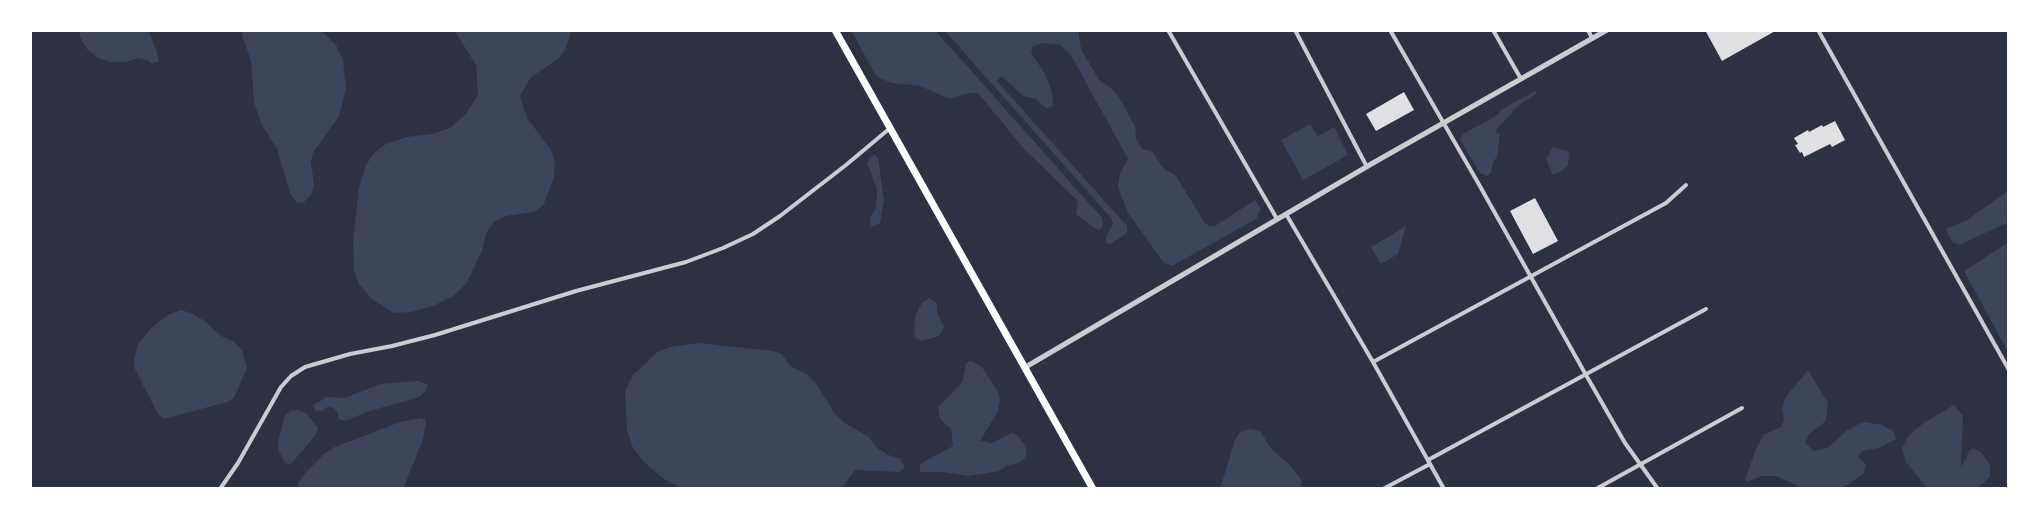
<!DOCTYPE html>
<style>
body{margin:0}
#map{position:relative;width:2039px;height:519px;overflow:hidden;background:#2d3142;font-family:"Golos Text",sans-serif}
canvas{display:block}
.frame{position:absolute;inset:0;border:32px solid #fff;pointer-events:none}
</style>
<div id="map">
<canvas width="2039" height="519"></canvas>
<div class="frame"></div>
</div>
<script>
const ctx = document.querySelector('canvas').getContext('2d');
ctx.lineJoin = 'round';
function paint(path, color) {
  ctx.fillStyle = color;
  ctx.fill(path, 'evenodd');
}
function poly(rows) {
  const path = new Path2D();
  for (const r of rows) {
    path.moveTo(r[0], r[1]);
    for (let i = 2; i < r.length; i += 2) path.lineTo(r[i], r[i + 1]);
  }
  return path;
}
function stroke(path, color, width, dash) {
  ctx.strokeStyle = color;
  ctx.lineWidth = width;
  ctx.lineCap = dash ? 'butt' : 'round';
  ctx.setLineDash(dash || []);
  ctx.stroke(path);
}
paint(poly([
 [80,30,148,30,156,49,159,61,152,64,147,60,138,58,127,62,111,62,98,58,87,49,80,37],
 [243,30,321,30,336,45,343,60,346,89,339,116,313,153,311,161,314,186,311,195,303,203,296,202,290,193,277,149,262,125,254,102,251,61,242,35],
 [454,30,572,30,565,50,558,59,531,77,520,96,527,118,551,150,555,164,554,177,543,206,534,212,506,216,495,221,486,233,483,248,467,283,453,296,433,306,411,312,394,313,372,299,359,284,354,271,353,240,359,188,366,165,374,153,386,144,406,137,432,134,450,128,465,115,478,95,476,65],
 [851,30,935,30,1102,218,1103,226,1101,229,1098,230,1093,227,1076,214,1078,201,1024,149,978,93,969,93,950,99,920,86,892,83,879,78,875,74],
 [944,30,1078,30,1081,49,1099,80,1112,89,1118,96,1135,126,1136,139,1142,149,1153,152,1162,167,1176,176,1205,223,1210,226,1215,226,1255,200,1261,209,1256,219,1172,266,1164,263,1128,213,1118,187,1120,173,1128,159,1072,57,1061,45,1044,43,1033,46,1031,53,1044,72,1051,89,1053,100,1052,107,1046,108,1036,99,1023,96,1004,78,1000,77,997,81,1127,226,1127,232,1123,236,1110,244,1107,243,1106,237,1113,224,1111,218],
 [1535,91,1537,93,1518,106,1497,129,1496,133,1500,134,1497,157,1493,162,1491,173,1487,176,1480,173,1460,140,1463,134,1496,116,1502,109],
 [1310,124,1318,136,1334,127,1348,155,1303,180,1281,140],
 [1553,147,1569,152,1568,165,1562,171,1553,175,1546,159],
 [874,154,878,158,884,200,880,223,871,227,870,219,876,207,877,189,867,163,869,159],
 [2009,190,2009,222,1959,245,1952,242,1945,229,1966,221],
 [1406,226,1398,254,1381,264,1371,247],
 [2009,242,2009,354,1964,271],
 [929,298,937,303,937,313,944,327,939,336,922,341,917,339,914,334,915,316,922,303],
 [181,310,191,313,206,322,221,336,234,342,242,350,247,368,234,398,227,402,164,419,158,414,147,393,135,369,134,360,138,344,151,328,168,315],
 [699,343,773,351,782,354,790,366,808,375,817,385,835,414,846,424,869,437,877,448,888,455,899,458,904,465,904,469,899,472,855,470,841,489,683,489,665,480,645,463,633,448,627,431,625,392,632,376,656,353,670,347],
 [971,361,982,367,998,392,1000,401,998,411,980,441,992,443,1012,433,1018,436,1024,444,1027,453,1025,459,1020,462,1006,466,999,471,982,474,969,476,943,472,920,472,920,465,927,460,950,448,953,445,951,429,940,419,938,407,963,381,966,363],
 [1808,370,1828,403,1826,421,1809,434,1805,443,1814,451,1829,447,1847,430,1863,422,1883,425,1894,432,1896,439,1879,448,1862,451,1858,457,1866,465,1863,474,1849,484,1838,489,1805,489,1775,476,1762,476,1747,482,1745,479,1757,447,1763,435,1781,427,1784,420,1782,408,1786,397],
 [419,381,428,385,426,391,419,397,370,411,345,421,339,419,338,413,334,408,328,407,323,411,316,411,313,405,327,397,344,398,381,384],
 [1954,405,1963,416,1961,468,1969,451,1973,448,1981,452,1990,465,1990,477,1976,489,1928,489,1906,462,1902,448,1909,435,1922,424],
 [298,410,307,414,318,428,315,436,290,465,285,463,278,449,279,438,285,415,291,411],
 [420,418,426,420,423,439,403,489,299,489,298,484,306,472,325,453,335,447,400,422],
 [1250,429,1260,431,1271,448,1291,466,1302,481,1300,489,1220,489,1235,440,1240,432]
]), '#3c4559');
paint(poly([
 [1705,30,1777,30,1722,61],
 [1404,92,1414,110,1376,131,1366,114],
 [1835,121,1845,140,1832,147,1830,144,1804,157,1802,152,1800,153,1795,145,1798,144,1794,138,1808,130,1809,132,1822,125,1823,127],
 [1535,198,1558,241,1533,254,1510,211]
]), '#e0e0e3');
stroke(poly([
 [1168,30,1277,219],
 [1295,30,1367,167],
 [1390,30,1477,181,1586,375,1625,443,1658,489],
 [1493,30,1521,79],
 [1588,30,1592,38],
 [1818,30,2009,370],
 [1286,214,1373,362,1444,489],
 [1373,362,1666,203,1686,185],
 [1428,460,1706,309],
 [220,489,238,463,281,387,291,376,305,367,350,354,392,346,435,335,576,291,686,262,723,248,753,234,780,216,846,165,889,129],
 [1383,489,1430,464],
 [1596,489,1742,408]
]), '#caccd0', 4);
stroke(poly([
 [1024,368,1373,163,1607,30]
]), '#caccd0', 5);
stroke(poly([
 [835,30,1093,489]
]), '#fff', 7);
</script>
